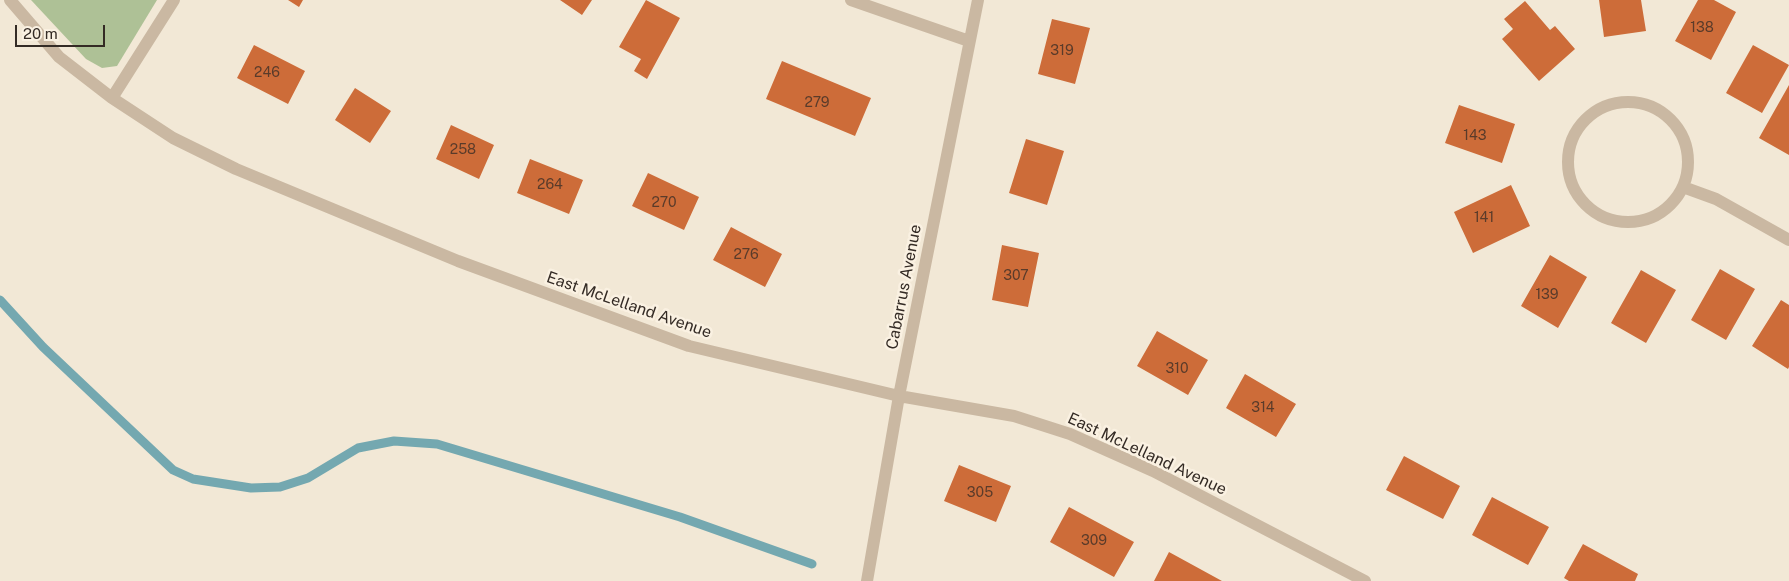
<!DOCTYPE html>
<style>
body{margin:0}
#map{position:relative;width:1789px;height:581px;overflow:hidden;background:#f2e8d6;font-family:"Public Sans",sans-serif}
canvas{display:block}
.scale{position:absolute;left:15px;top:25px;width:90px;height:22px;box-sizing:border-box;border:2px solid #342b25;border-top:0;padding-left:6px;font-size:15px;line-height:18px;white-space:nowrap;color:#342b25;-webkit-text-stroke:4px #faf1e2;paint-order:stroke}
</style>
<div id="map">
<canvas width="1789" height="581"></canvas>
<div class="scale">20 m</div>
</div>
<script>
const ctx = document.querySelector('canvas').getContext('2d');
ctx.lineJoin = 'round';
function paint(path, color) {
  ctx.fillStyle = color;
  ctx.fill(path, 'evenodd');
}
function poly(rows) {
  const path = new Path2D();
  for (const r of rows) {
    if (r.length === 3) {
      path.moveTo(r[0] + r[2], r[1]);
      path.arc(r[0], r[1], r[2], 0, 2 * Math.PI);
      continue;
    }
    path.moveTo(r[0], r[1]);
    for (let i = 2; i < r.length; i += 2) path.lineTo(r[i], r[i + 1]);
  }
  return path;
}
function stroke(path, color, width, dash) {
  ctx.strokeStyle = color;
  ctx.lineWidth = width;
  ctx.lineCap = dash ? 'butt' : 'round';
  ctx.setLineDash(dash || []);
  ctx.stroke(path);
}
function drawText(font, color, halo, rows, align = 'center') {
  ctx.font = font + ' "Public Sans",sans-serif';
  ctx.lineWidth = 5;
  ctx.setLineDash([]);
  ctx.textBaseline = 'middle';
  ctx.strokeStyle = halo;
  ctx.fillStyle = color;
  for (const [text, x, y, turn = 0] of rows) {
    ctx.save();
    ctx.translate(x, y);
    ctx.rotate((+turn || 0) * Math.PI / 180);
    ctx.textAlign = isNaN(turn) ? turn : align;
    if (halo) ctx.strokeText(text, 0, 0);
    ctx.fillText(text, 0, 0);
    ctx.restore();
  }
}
paint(poly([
 [31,0,157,0,117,66,102,68,86,59]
]), '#aec196');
stroke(poly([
 [0,300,43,347,173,470,193,479,251,488,280,487,308,478,358,448,394,441,437,444,680,517,812,564]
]), '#74a8b0', 9);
paint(poly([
 [288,0,303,0,299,7],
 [560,0,592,0,582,15],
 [646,0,680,18,647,79,634,71,641,59,619,47],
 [1599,0,1641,0,1646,31,1604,37],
 [1698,0,1714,0,1736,12,1711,60,1675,41],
 [1525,1,1550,30,1555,26,1575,49,1539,81,1502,39,1513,29,1504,19],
 [1052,19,1090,28,1075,84,1038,74],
 [254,45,305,71,288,104,237,78],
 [1753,45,1789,65,1762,113,1726,93],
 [782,61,871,98,855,136,766,99],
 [1789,85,1789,155,1759,138],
 [355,88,391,111,370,143,335,120],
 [1459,105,1515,124,1502,163,1445,143],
 [451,125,494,145,479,179,436,159],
 [1026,139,1064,151,1047,205,1009,193],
 [530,159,583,180,569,214,517,193],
 [648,173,699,197,684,230,632,206],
 [1511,185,1530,226,1473,253,1454,212],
 [731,227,782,254,765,287,713,260],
 [1002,245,1039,253,1028,307,992,300],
 [1550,255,1587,277,1558,328,1521,306],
 [1720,269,1755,289,1726,340,1691,320],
 [1641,270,1676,290,1646,343,1611,323],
 [1781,300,1789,305,1789,367,1788,369,1752,346],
 [1157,331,1208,360,1188,395,1137,366],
 [1245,374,1296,404,1276,437,1226,408],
 [1404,456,1460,486,1443,519,1386,490],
 [959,465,1011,486,996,522,944,501],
 [1492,497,1549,527,1528,565,1472,535],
 [1069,507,1134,542,1114,577,1050,542],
 [1583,544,1638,574,1635,581,1569,581,1564,578],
 [1169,552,1222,581,1154,581]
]), '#cd6c39');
stroke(poly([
 [10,0,59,57,112,98,173,138,236,169,458,261,689,346,899,396,1014,416,1070,434,1153,471,1365,581],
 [851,0,969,41],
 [112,98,174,0],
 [1628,162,60],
 [1683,187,1716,199,1789,240],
 [867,581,899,396,978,0]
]), '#cab8a2', 12);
drawText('14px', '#5a3b2a', null, [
 ["138",1702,28],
 ["319",1062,51],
 ["246",267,73],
 ["279",817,103],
 ["143",1475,136],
 ["258",463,150],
 ["264",550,185],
 ["270",664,203],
 ["141",1484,218],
 ["276",746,255],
 ["307",1016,276],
 ["139",1547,295],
 ["310",1177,369],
 ["314",1263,408],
 ["305",980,493],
 ["309",1094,541]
]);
drawText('16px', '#342b25', '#faf1e2', [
 ["Cabarrus Avenue",904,287,-79],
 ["East McLelland Avenue",629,305,19],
 ["East McLelland Avenue",1147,454,25]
]);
</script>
